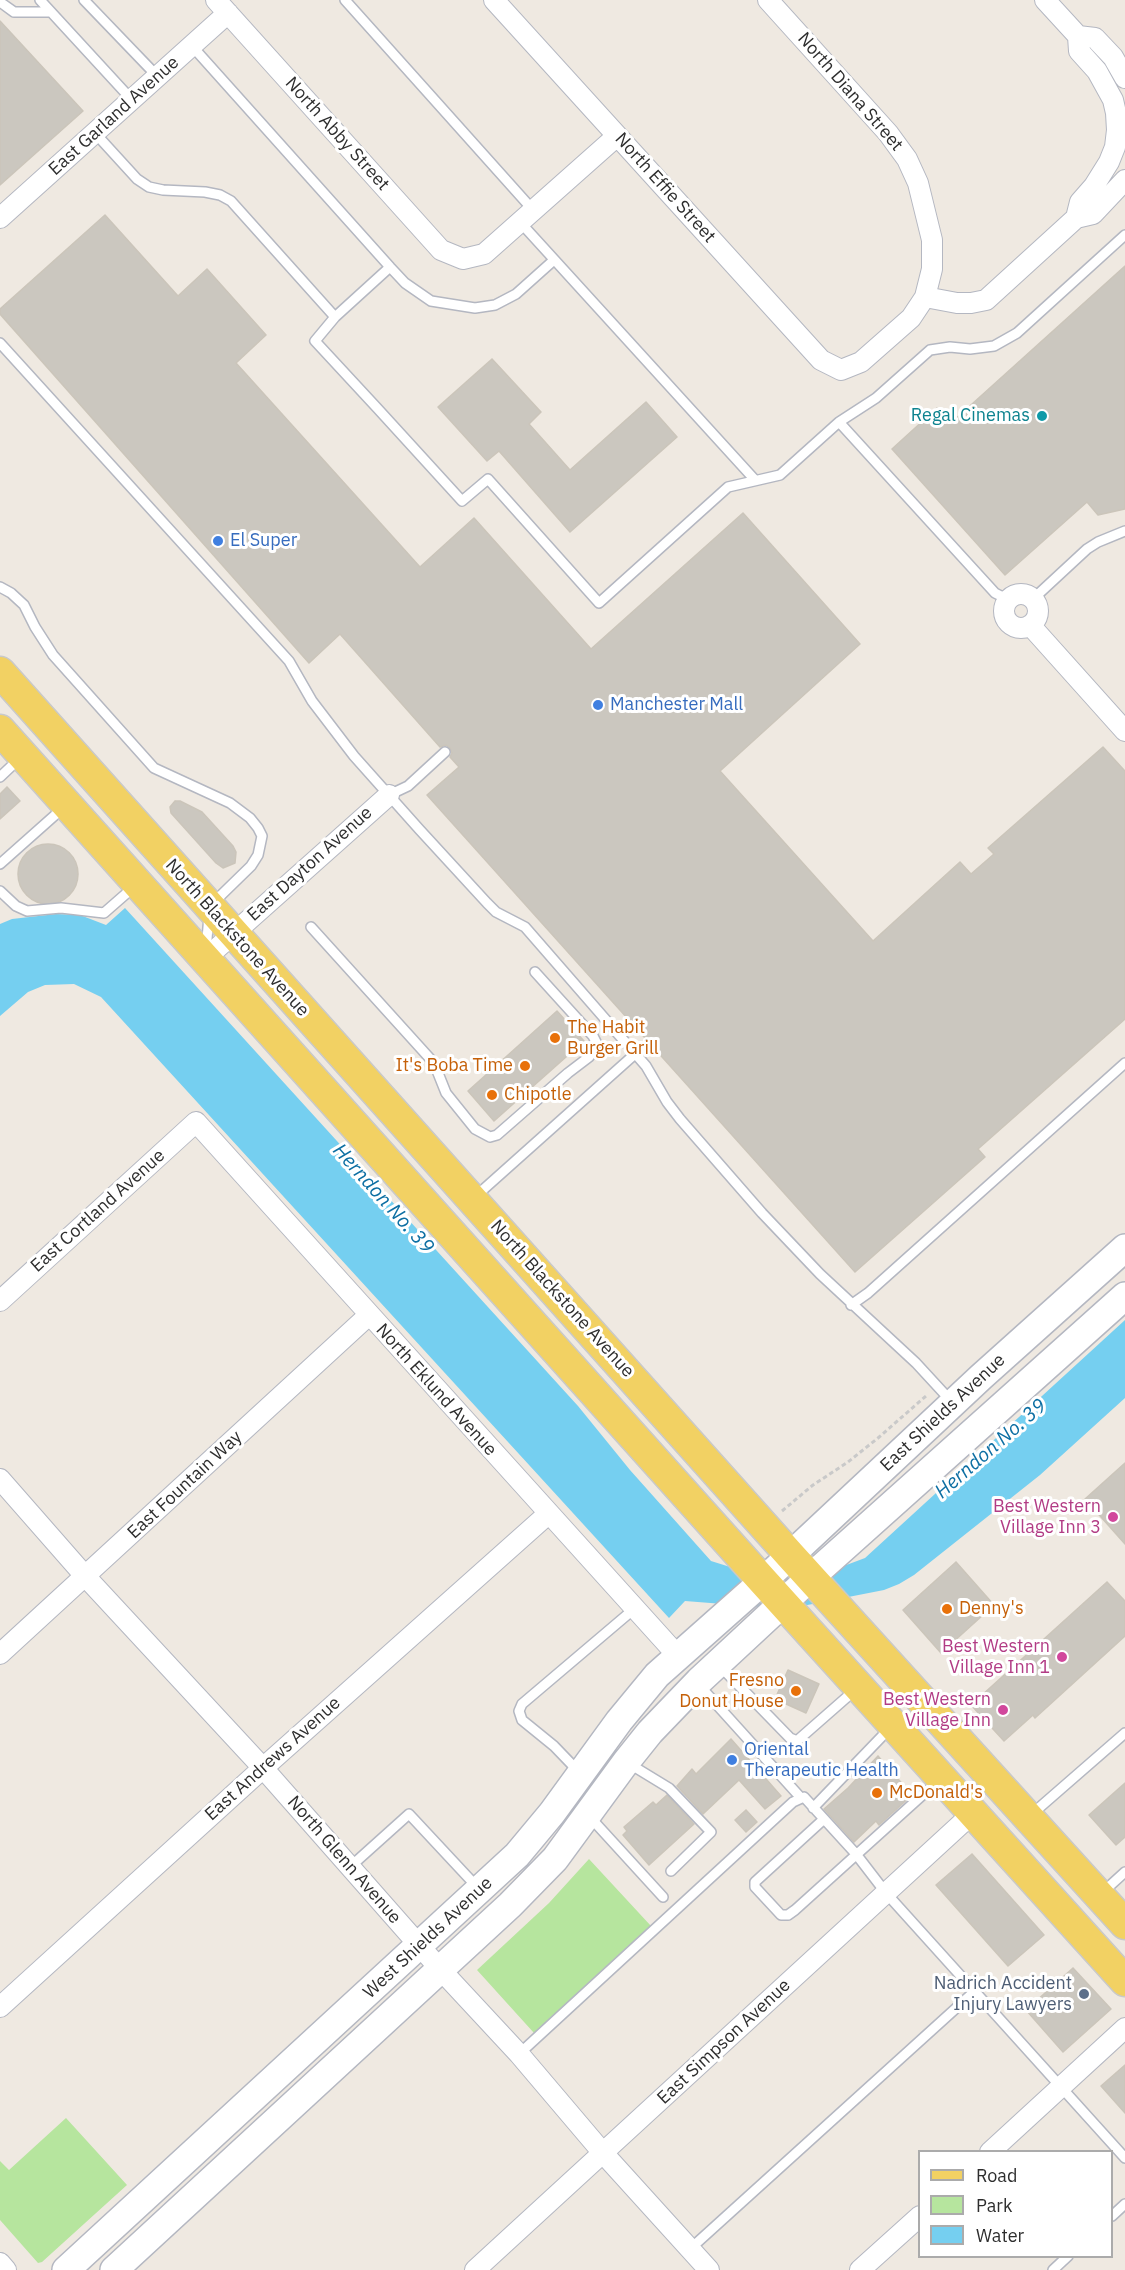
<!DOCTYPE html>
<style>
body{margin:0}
#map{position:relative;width:1125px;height:2270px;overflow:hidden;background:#efe9e1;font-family:"IBM Plex Sans",sans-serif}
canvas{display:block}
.legend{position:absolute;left:918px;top:2150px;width:195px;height:108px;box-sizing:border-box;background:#fff;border:2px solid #ababab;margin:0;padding:8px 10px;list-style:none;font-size:18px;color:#2e2e2e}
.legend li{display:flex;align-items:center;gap:12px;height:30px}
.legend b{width:30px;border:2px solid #ababab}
</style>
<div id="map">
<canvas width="1125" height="2270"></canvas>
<ul class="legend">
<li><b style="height:8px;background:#f2d163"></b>Road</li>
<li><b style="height:16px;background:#b6e59e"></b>Park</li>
<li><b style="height:16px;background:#75cff0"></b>Water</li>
</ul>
</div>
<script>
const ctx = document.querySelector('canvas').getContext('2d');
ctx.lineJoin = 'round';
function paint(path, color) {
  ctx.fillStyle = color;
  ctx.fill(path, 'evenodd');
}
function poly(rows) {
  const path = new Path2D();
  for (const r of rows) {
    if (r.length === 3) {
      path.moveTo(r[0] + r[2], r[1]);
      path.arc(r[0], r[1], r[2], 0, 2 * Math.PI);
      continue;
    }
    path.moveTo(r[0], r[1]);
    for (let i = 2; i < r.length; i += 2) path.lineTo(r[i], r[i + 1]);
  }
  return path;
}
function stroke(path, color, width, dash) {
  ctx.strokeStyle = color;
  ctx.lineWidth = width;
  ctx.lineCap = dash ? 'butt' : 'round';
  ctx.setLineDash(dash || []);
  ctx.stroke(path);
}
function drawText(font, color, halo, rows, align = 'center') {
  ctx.font = font + ' "IBM Plex Sans",sans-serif';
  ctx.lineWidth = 6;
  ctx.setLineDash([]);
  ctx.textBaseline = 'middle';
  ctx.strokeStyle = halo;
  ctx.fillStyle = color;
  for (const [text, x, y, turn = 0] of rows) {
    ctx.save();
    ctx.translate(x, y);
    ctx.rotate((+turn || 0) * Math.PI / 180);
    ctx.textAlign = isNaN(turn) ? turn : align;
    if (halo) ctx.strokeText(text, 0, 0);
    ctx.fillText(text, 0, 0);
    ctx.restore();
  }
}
paint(poly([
 [589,1859,651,1926,534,2033,477,1970,549,1903],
 [66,2118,127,2185,42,2262,38,2263,0,2220,0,2161,9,2170]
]), '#b6e59e');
paint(poly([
 [125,908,578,1406,630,1470,711,1561,743,1571,841,1567,865,1558,1125,1320,1125,1398,1040,1475,914,1575,899,1584,884,1590,787,1609,685,1601,669,1618,101,997,74,984,45,985,28,992,0,1016,0,924,12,919,56,914,80,915,106,925]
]), '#75cff0');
const building = poly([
 [0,21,83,111,0,185,0,21],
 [105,215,178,296,207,269,266,335,236,363,420,567,474,518,591,649,743,513,860,644,720,771,873,941,960,862,971,874,994,854,988,848,1103,747,1125,771,1125,1019,978,1149,985,1157,855,1272,427,795,459,767,450,757,452,753,450,748,446,745,440,747,340,634,309,663,0,314,0,309,105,215],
 [1125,266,1125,509,1098,515,1087,502,1005,575,892,449,937,408,951,423,1125,266],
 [492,359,541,412,529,424,570,470,646,402,677,437,570,532,499,451,487,461,438,407,492,359],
 [7,787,20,801,0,819,0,794,7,787],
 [175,801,180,801,202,812,233,846,236,852,235,863,223,868,216,863,171,813,170,807,175,801],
 [48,874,30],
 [557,1011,584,1041,494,1121,468,1091,557,1011],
 [1125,1463,1125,1544,1085,1499,1125,1463],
 [956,1562,994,1605,941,1653,903,1610,956,1562],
 [1107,1582,1125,1601,1125,1636,1035,1718,1033,1715,1004,1741,971,1705,1107,1582],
 [788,1670,819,1684,806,1713,775,1699,788,1670],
 [731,1739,781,1796,765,1809,739,1780,703,1814,677,1786,692,1769,696,1774,731,1739],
 [878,1756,912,1795,879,1825,876,1821,854,1842,824,1809,848,1788,878,1756],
 [1125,1783,1125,1837,1116,1845,1089,1815,1125,1783],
 [667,1795,694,1824,649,1865,623,1835,627,1831,624,1827,653,1802,656,1805,667,1795],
 [746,1810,757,1822,746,1832,735,1820,746,1810],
 [972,1854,1044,1935,1008,1966,936,1885,972,1854],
 [1073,1968,1111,2009,1063,2052,1026,2010,1073,1968],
 [1125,2065,1125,2113,1101,2086,1125,2065]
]);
paint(building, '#cbc7bf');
stroke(building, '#cbc5ba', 1.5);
const lane = poly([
 [40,0,132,100],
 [84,0,158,77],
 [345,0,533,210],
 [0,2,14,12,50,12],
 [192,46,390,267,405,283,431,301,475,308,495,305,516,294,554,260],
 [95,133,137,179,149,187,163,190,205,192,220,195,231,201,335,317,315,341,378,409,462,501,488,479,599,603,728,487,780,475,839,422],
 [520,222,755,480],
 [335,317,390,267],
 [0,343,289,661,312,701,354,756,419,829,487,903,496,912,525,927,646,1066,667,1102,680,1119,762,1213,820,1274,916,1363,951,1401],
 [0,587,11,593,24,605,35,627,53,655,154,768,230,803,250,818,258,828,262,836,258,855,251,866,212,904],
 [1033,599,1087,549,1098,542,1125,531],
 [1009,600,995,593,839,422,876,398,930,350,950,347,970,349,994,346,1017,333,1125,235],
 [0,777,19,759],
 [389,795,408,786,445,752],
 [0,864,63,808],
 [0,891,16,906,27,911,61,908,104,913,136,885],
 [311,927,434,1063,446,1093,475,1129,490,1137,497,1135,568,1073,589,1057,594,1050,596,1042,593,1036,535,972],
 [206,950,209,916],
 [476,1196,635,1054],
 [851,1305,868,1293,1125,1063],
 [719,1665,790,1738,795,1740,798,1740,855,1690],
 [699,1685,801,1798],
 [628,1763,669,1788,711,1832,671,1871],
 [579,1772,554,1746,522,1720,519,1711,522,1704,634,1609],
 [813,1808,890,1728],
 [1032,1814,1125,1733],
 [589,1816,663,1897],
 [824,1819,755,1882,755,1887,781,1915,788,1915,795,1910,938,1781],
 [350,1867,409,1814,478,1888],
 [1103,1892,1125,1872],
 [519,2054,793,1802,804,1797,856,1854,886,1893,1125,2158],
 [1112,2216,1125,2204],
 [690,2249,975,1991],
 [1053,2270,1068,2256]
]);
const street = poly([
 [216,0,441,250,463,259,484,254,617,136],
 [494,0,821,360,841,370,861,362,911,318,925,297,932,269,932,240,918,183,907,159,888,133,768,0],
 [1045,0,1078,36],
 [1125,78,1113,57,1095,38,1078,36,1079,51,1097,71,1113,100,1116,113,1117,130,1115,147,1109,162,1094,186,1080,202,1076,218,1093,214,1125,180],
 [0,218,228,13],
 [925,297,957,303,971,303,986,300,1076,218],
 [1021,611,17],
 [1030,625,1125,731],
 [206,958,389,795],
 [0,1301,196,1122,678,1656],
 [0,1479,85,1576,263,1768,440,1969,519,2054,603,2153,709,2270],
 [0,1654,369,1315],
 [0,2007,263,1768,548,1514],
 [990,2152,1125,2028],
 [0,2263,6,2270],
 [475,2270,973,1813],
 [860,2270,920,2216]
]);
const secondary = poly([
 [66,2270,517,1855,552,1813,619,1721,657,1675,763,1581,981,1377,1125,1248],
 [114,2270,510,1905,555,1859,626,1762,650,1732,699,1681,811,1577,1125,1296]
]);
const primary = poly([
 [0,672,790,1555,1125,1924],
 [0,730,763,1581,1125,1981]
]);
stroke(lane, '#b4b7c1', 12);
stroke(street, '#b4b7c1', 22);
stroke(secondary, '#b4b7c1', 30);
stroke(primary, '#c9c9c9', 33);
stroke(poly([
 [782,1511,813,1485,848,1462,878,1438,926,1396]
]), '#c9c9c9', 3, [4.5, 3]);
stroke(lane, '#fff', 9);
stroke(street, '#fff', 20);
stroke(secondary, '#fff', 27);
stroke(primary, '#f2d163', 30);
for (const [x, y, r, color] of [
 [1042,416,6,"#0f9aa8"],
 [218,541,6,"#3f7fe0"],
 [598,705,6,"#3f7fe0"],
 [555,1038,6,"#e8710a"],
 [525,1066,6,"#e8710a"],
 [492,1095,6,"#e8710a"],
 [1113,1517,6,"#d1479c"],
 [947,1609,6,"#e8710a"],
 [1062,1657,6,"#d1479c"],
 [796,1691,6,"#e8710a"],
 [1003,1710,6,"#d1479c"],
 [732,1760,6,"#3f7fe0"],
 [877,1793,6,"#e8710a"],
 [1084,1994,6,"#5c6f8a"]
]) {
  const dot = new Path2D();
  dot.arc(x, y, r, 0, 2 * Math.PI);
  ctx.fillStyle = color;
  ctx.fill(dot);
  stroke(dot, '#fff', 2);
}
drawText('18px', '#2e2e2e', '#fff', [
 ["North Diana Street",850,92,49],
 ["East Garland Avenue",114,116,-42],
 ["North Abby Street",337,134,48],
 ["North Effie Street",665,188,48],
 ["East Dayton Avenue",310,864,-42],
 ["North Blackstone Avenue",237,938,48],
 ["East Cortland Avenue",98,1211,-42],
 ["North Blackstone Avenue",562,1299,48],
 ["North Eklund Avenue",436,1390,48],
 ["East Shields Avenue",943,1413,-43],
 ["East Fountain Way",185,1485,-43],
 ["East Andrews Avenue",273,1759,-42],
 ["North Glenn Avenue",344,1860,49],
 ["West Shields Avenue",428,1938,-43],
 ["East Simpson Avenue",724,2042,-43]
]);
drawText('18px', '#0d838f', '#fff', [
 ["Regal Cinemas",1030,416]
], 'right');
drawText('18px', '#366cbe', '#fff', [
 ["El Super",230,541],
 ["Manchester Mall",610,705],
 ["Oriental",744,1750],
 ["Therapeutic Health",744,1771]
], 'left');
drawText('18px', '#c56008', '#fff', [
 ["The Habit",567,1028],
 ["Burger Grill",567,1049],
 ["It's Boba Time",513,1066,"right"],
 ["Chipotle",504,1095],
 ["Denny's",959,1609],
 ["Fresno",784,1681,"right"],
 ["Donut House",784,1702,"right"],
 ["McDonald's",889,1793]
], 'left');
drawText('18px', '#b23c85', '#fff', [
 ["Best Western",1101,1507],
 ["Village Inn 3",1101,1528],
 ["Best Western",1050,1647],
 ["Village Inn 1",1050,1668],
 ["Best Western",991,1700],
 ["Village Inn",991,1721]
], 'right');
drawText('18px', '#4e5e75', '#fff', [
 ["Nadrich Accident",1072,1984],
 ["Injury Lawyers",1072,2005]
], 'right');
drawText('italic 20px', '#0d6fa3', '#fff', [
 ["Herndon No. 39",383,1199,48],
 ["Herndon No. 39",991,1449,-41]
]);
</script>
